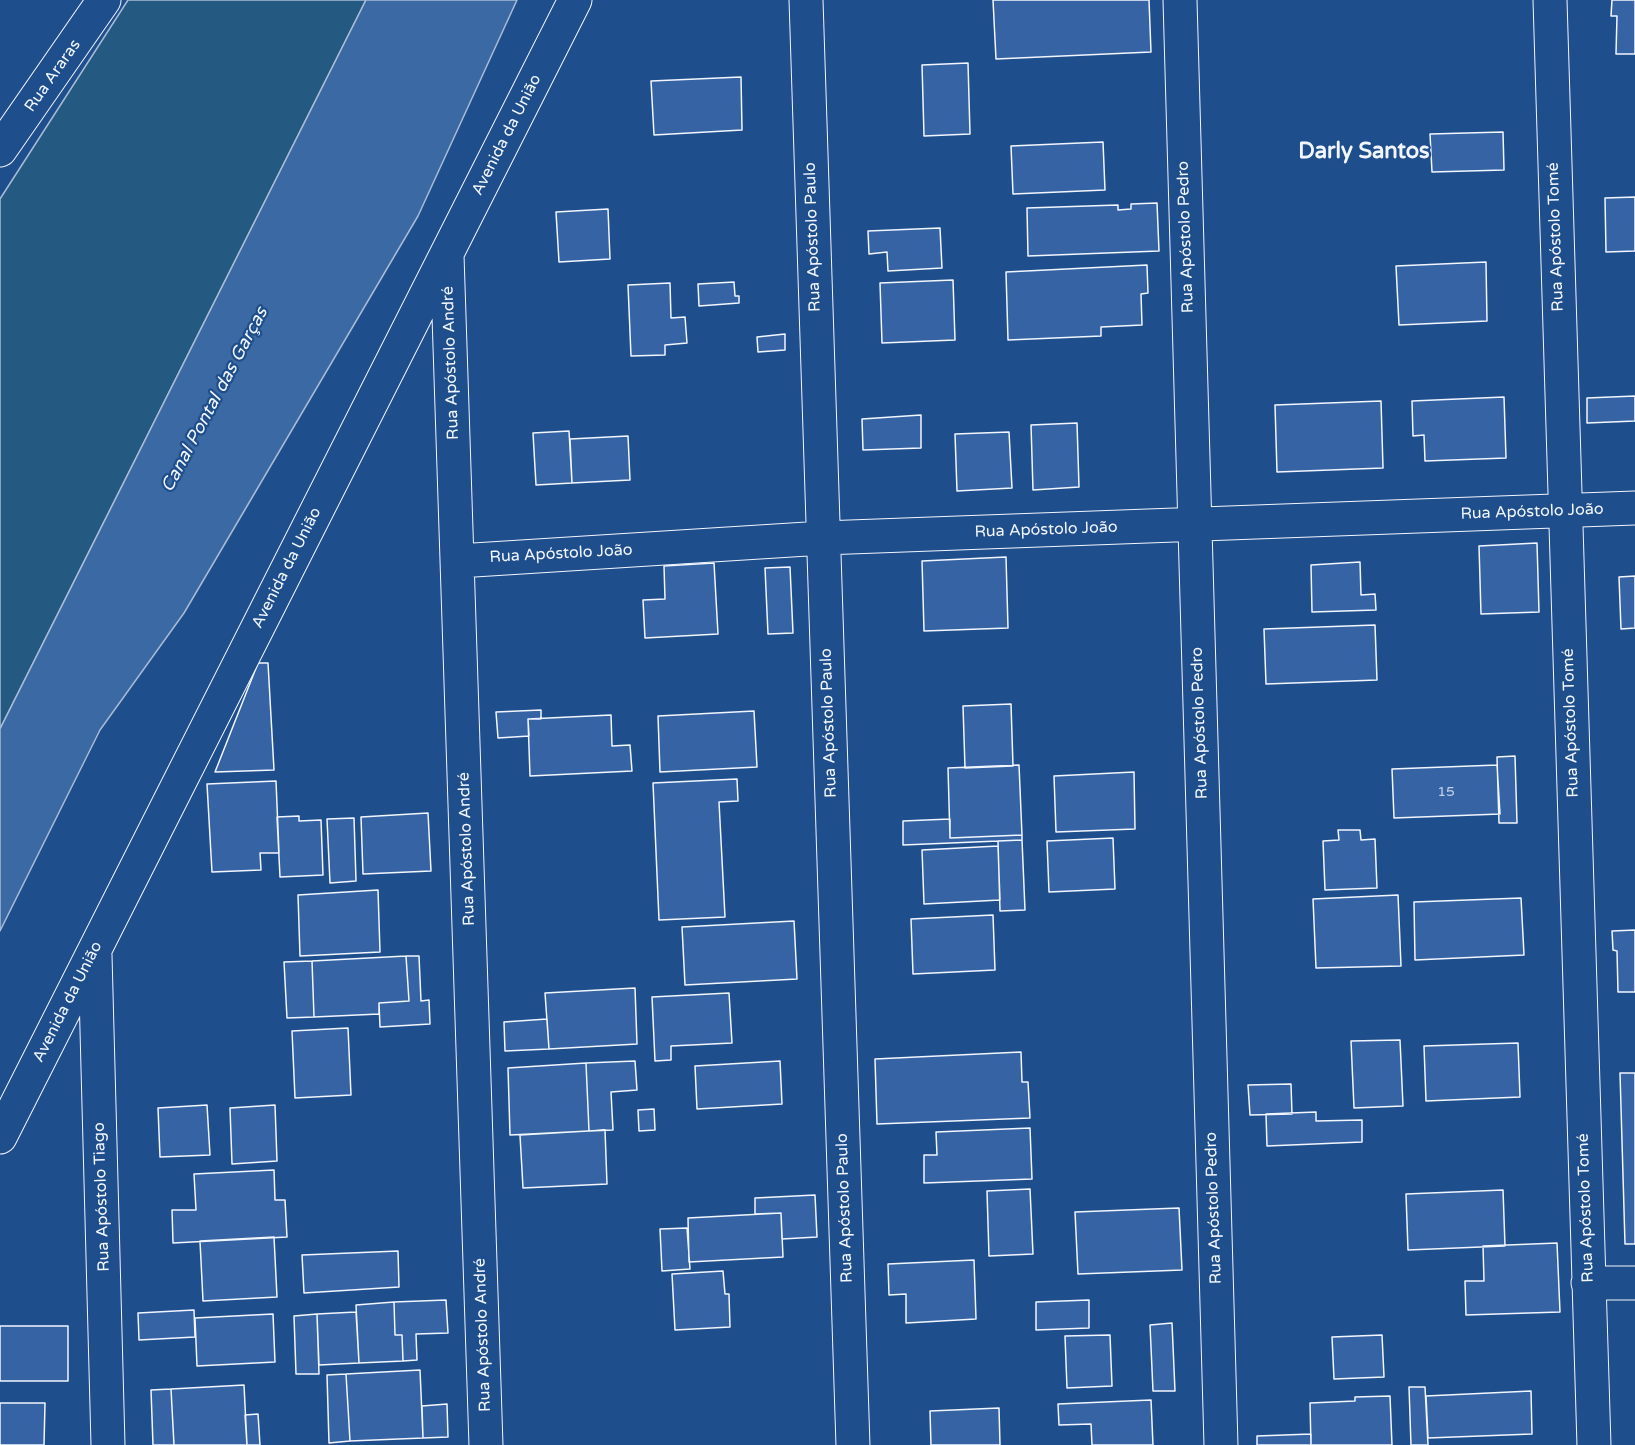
<!DOCTYPE html>
<meta charset="utf-8">
<style>
body{margin:0}
canvas{display:block;background:#1f4e8c}
</style>
<canvas width="1635" height="1445"></canvas>
<script>
const ctx = document.querySelector('canvas').getContext('2d');
ctx.lineJoin = 'round';
function fillPath(path, color) { ctx.fillStyle = color; ctx.fill(path, 'evenodd'); }
function strokePath(path, color, width, dash) { ctx.strokeStyle = color; ctx.lineWidth = width; ctx.lineCap = dash ? 'butt' : 'round'; ctx.setLineDash(dash || []); ctx.stroke(path); }
function write(font, color, halo, rows, align = 'center') {
  ctx.font = font + ' "Varela Round",sans-serif'; ctx.lineWidth = 4.5; ctx.setLineDash([]); ctx.textBaseline = 'middle'; ctx.strokeStyle = halo; ctx.fillStyle = color; for (const [text, x, y, turn = 0] of rows) {
    ctx.save(); ctx.translate(x, y); ctx.rotate((+turn || 0) * Math.PI / 180); ctx.textAlign = isNaN(turn) ? turn : align; if (halo) ctx.strokeText(text, 0, 0); ctx.fillText(text, 0, 0); ctx.restore();
  }
}
const green = new Path2D(`
 M 128,0 L 366,0 L 0,729 L 0,199 Z`);
const water = new Path2D(`
 M 366,0 L 517,0 L 418,216 L 184,613 L 100,730 L 0,931 L 0,729 Z`);
const building = new Path2D(`
 M 993,0 L 1149,0 L 1151,52 L 996,59 Z
 M 1612,0 L 1635,0 L 1635,54 L 1616,54 L 1617,16 L 1611,16 Z
 M 968,63 L 970,134 L 924,136 L 922,65 Z
 M 741,77 L 742,130 L 654,135 L 651,81 Z
 M 1503,132 L 1504,170 L 1432,172 L 1430,134 Z
 M 1103,142 L 1105,190 L 1013,194 L 1011,146 Z
 M 1635,197 L 1635,251 L 1606,252 L 1605,198 Z
 M 1157,203 L 1159,251 L 1028,256 L 1027,208 L 1118,205 L 1118,210 L 1131,209 L 1131,204 Z
 M 608,209 L 610,259 L 559,262 L 556,212 Z
 M 940,228 L 942,268 L 888,271 L 887,252 L 869,254 L 868,231 Z
 M 1486,262 L 1487,321 L 1399,325 L 1396,266 Z
 M 1147,265 L 1148,293 L 1141,294 L 1142,325 L 1101,327 L 1101,336 L 1008,340 L 1006,272 Z
 M 953,280 L 955,340 L 882,343 L 880,283 Z
 M 734,282 L 735,296 L 739,296 L 739,303 L 699,306 L 698,284 Z
 M 670,283 L 671,318 L 685,317 L 687,343 L 665,345 L 665,355 L 631,356 L 628,285 Z
 M 785,334 L 785,350 L 758,352 L 757,337 Z
 M 1635,396 L 1635,421 L 1587,423 L 1587,398 Z
 M 1504,397 L 1506,458 L 1425,461 L 1424,435 L 1413,436 L 1412,401 Z
 M 1381,401 L 1383,468 L 1277,472 L 1275,405 Z
 M 921,415 L 921,448 L 863,450 L 862,419 Z
 M 1077,423 L 1079,487 L 1033,490 L 1031,425 Z
 M 569,431 L 572,483 L 536,485 L 533,433 Z
 M 1009,432 L 1012,488 L 957,491 L 955,434 Z
 M 628,436 L 630,480 L 572,483 L 570,439 Z
 M 1537,543 L 1539,612 L 1481,614 L 1479,546 Z
 M 1006,557 L 1008,628 L 924,631 L 922,561 Z
 M 1360,562 L 1361,595 L 1375,594 L 1376,610 L 1312,612 L 1311,565 Z
 M 714,563 L 718,634 L 645,638 L 643,600 L 665,599 L 664,566 Z
 M 790,567 L 793,633 L 768,634 L 765,568 Z
 M 1635,576 L 1635,628 L 1621,629 L 1619,577 Z
 M 1375,625 L 1377,680 L 1266,684 L 1264,629 Z
 M 258,663 L 268,663 L 274,770 L 215,772 Z
 M 1011,704 L 1013,766 L 965,768 L 963,706 Z
 M 541,710 L 541,719 L 528,719 L 529,736 L 498,738 L 496,712 Z
 M 754,711 L 757,767 L 660,772 L 658,716 Z
 M 611,715 L 612,746 L 630,745 L 632,771 L 530,776 L 528,719 Z
 M 1515,756 L 1517,823 L 1499,823 L 1497,757 Z
 M 1019,765 L 1022,835 L 950,838 L 948,768 Z
 M 1497,765 L 1500,814 L 1394,818 L 1392,769 Z
 M 1134,772 L 1135,829 L 1056,832 L 1054,776 Z
 M 737,779 L 738,801 L 719,802 L 725,917 L 659,920 L 653,783 Z
 M 276,781 L 279,853 L 260,853 L 261,870 L 212,872 L 207,784 Z
 M 428,813 L 431,871 L 363,874 L 361,817 Z
 M 299,816 L 299,821 L 321,820 L 323,875 L 280,877 L 277,817 Z
 M 354,818 L 356,881 L 330,883 L 327,819 Z
 M 950,819 L 950,838 L 1022,835 L 1022,840 L 903,845 L 903,821 Z
 M 1338,830 L 1360,830 L 1361,840 L 1375,839 L 1377,888 L 1325,890 L 1323,841 L 1339,840 Z
 M 1113,838 L 1115,889 L 1049,892 L 1047,841 Z
 M 1022,840 L 1025,910 L 1000,911 L 998,841 Z
 M 998,846 L 1000,900 L 924,904 L 922,850 Z
 M 378,890 L 380,952 L 300,956 L 298,895 Z
 M 1398,895 L 1401,966 L 1316,968 L 1313,899 Z
 M 1521,898 L 1524,955 L 1415,960 L 1414,902 Z
 M 993,915 L 995,970 L 913,974 L 911,919 Z
 M 794,921 L 797,979 L 685,985 L 682,927 Z
 M 1635,930 L 1635,992 L 1618,992 L 1617,951 L 1613,950 L 1612,931 Z
 M 406,956 L 419,956 L 421,1001 L 429,1000 L 430,1024 L 380,1027 L 379,1003 L 409,1001 Z
 M 406,956 L 409,1001 L 379,1003 L 379,1014 L 314,1017 L 312,961 Z
 M 312,961 L 314,1017 L 287,1018 L 284,962 Z
 M 635,988 L 637,1044 L 549,1049 L 545,993 Z
 M 729,993 L 732,1043 L 671,1046 L 671,1060 L 655,1061 L 652,997 Z
 M 547,1019 L 549,1049 L 505,1051 L 504,1022 Z
 M 348,1028 L 351,1095 L 295,1098 L 292,1031 Z
 M 1400,1040 L 1403,1106 L 1354,1108 L 1351,1041 Z
 M 1518,1043 L 1520,1097 L 1426,1101 L 1424,1046 Z
 M 1021,1052 L 1022,1082 L 1028,1082 L 1030,1118 L 877,1124 L 875,1059 Z
 M 635,1061 L 637,1090 L 611,1092 L 613,1130 L 589,1131 L 586,1063 Z
 M 780,1061 L 782,1104 L 697,1109 L 695,1066 Z
 M 586,1063 L 589,1131 L 510,1135 L 508,1068 Z
 M 1620,1073 L 1635,1073 L 1635,1244 L 1625,1244 Z
 M 1291,1084 L 1292,1114 L 1250,1115 L 1248,1085 Z
 M 207,1105 L 210,1155 L 160,1157 L 158,1108 Z
 M 275,1105 L 277,1161 L 232,1164 L 230,1108 Z
 M 654,1109 L 655,1130 L 639,1131 L 638,1110 Z
 M 1316,1112 L 1316,1121 L 1362,1120 L 1362,1142 L 1267,1146 L 1266,1114 Z
 M 1030,1128 L 1032,1179 L 924,1183 L 924,1155 L 937,1155 L 936,1132 Z
 M 605,1130 L 607,1184 L 523,1188 L 520,1135 Z
 M 274,1170 L 275,1200 L 285,1200 L 287,1237 L 173,1243 L 172,1210 L 196,1210 L 194,1174 Z
 M 1030,1189 L 1033,1254 L 989,1256 L 987,1191 Z
 M 1503,1190 L 1505,1246 L 1408,1250 L 1406,1194 Z
 M 815,1195 L 817,1237 L 782,1239 L 781,1213 L 755,1214 L 755,1198 Z
 M 1179,1208 L 1182,1270 L 1078,1274 L 1075,1212 Z
 M 781,1213 L 783,1257 L 689,1262 L 688,1218 Z
 M 687,1228 L 690,1269 L 662,1271 L 660,1229 Z
 M 274,1237 L 277,1297 L 203,1301 L 200,1241 Z
 M 1557,1243 L 1560,1312 L 1466,1315 L 1465,1281 L 1484,1281 L 1483,1246 Z
 M 398,1251 L 399,1287 L 304,1293 L 302,1255 Z
 M 974,1260 L 976,1319 L 906,1323 L 906,1294 L 889,1295 L 888,1264 Z
 M 723,1271 L 725,1294 L 729,1294 L 730,1327 L 675,1330 L 672,1274 Z
 M 446,1300 L 448,1333 L 416,1334 L 417,1360 L 403,1361 L 402,1335 L 395,1335 L 394,1302 Z
 M 1089,1300 L 1089,1328 L 1036,1330 L 1036,1302 Z
 M 394,1302 L 395,1335 L 402,1335 L 403,1361 L 359,1363 L 356,1305 Z
 M 194,1310 L 195,1337 L 139,1340 L 138,1313 Z
 M 356,1312 L 359,1363 L 319,1365 L 317,1314 Z
 M 273,1314 L 275,1362 L 197,1366 L 195,1318 Z
 M 317,1314 L 319,1374 L 296,1374 L 294,1316 Z
 M 1172,1323 L 1175,1391 L 1153,1391 L 1150,1325 Z
 M 0,1326 L 68,1326 L 68,1381 L 0,1381 Z
 M 1110,1335 L 1112,1386 L 1067,1388 L 1065,1336 Z
 M 1382,1335 L 1384,1377 L 1334,1379 L 1332,1337 Z
 M 420,1370 L 423,1438 L 350,1441 L 346,1374 Z
 M 346,1374 L 350,1441 L 329,1443 L 327,1375 Z
 M 244,1385 L 247,1445 L 174,1445 L 171,1389 Z
 M 1409,1387 L 1425,1387 L 1428,1445 L 1411,1445 Z
 M 171,1389 L 174,1445 L 153,1445 L 151,1390 Z
 M 1531,1391 L 1532,1434 L 1428,1438 L 1426,1396 Z
 M 1390,1396 L 1392,1445 L 1311,1445 L 1310,1403 L 1355,1401 L 1355,1397 Z
 M 1151,1400 L 1153,1445 L 1092,1445 L 1091,1424 L 1059,1425 L 1058,1404 Z
 M 0,1403 L 45,1403 L 44,1445 L 0,1445 Z
 M 447,1404 L 448,1437 L 423,1438 L 422,1406 Z
 M 999,1408 L 1000,1445 L 931,1445 L 930,1411 Z
 M 258,1414 L 260,1445 L 247,1445 L 245,1415 Z
 M 1311,1434 L 1311,1445 L 1257,1445 L 1257,1436 Z`);
const minor = new Path2D(`
 M 806,0 L 853,1445
 M 1180,0 L 1221,1445
 M 1550,0 L 1594,1445
 M 0,150 L 104,0
 M 447,255 L 486,1445
 M 458,561 L 823,538 L 1635,508
 M 95,955 L 108,1445
 M 0,1137 L 575,0
 M 1588,1283 L 1635,1283`);
const numberNames = [
 ["15",1446,792]
];
const streetNames = [
 ["Rua Araras",53,76,-55],
 ["Avenida da União",507,135,-63],
 ["Rua Apóstolo Paulo",813,237,-92],
 ["Rua Apóstolo Pedro",1186,237,-92],
 ["Rua Apóstolo Tomé",1556,237,-92],
 ["Rua Apóstolo André",451,363,-92],
 ["Rua Apóstolo João",1532,512,-2],
 ["Rua Apóstolo João",1046,530,-2],
 ["Rua Apóstolo João",561,554,-3],
 ["Avenida da União",287,568,-63],
 ["Rua Apóstolo Paulo",829,723,-92],
 ["Rua Apóstolo Pedro",1200,723,-92],
 ["Rua Apóstolo Tomé",1571,723,-92],
 ["Rua Apóstolo André",467,849,-92],
 ["Avenida da União",68,1002,-63],
 ["Rua Apóstolo Tiago",102,1197,-92],
 ["Rua Apóstolo Paulo",845,1208,-92],
 ["Rua Apóstolo Pedro",1214,1208,-92],
 ["Rua Apóstolo Tomé",1586,1208,-92],
 ["Rua Apóstolo André",483,1335,-92]
];
const waterNames = [
 ["Canal Pontal das Garças",215,400,-62]
];
const districtNames = [
 ["Darly Santos",1364,152]
];
fillPath(green, '#245a82');
strokePath(green, '#a8bbd7', 1.5);
fillPath(water, '#3b69a3');
strokePath(water, '#a8bbd7', 1.5);
fillPath(building, '#3563a3');
strokePath(building, '#f2f6ff', 1.5);
strokePath(minor, '#f2f6ff', 35);
strokePath(minor, '#1f4e8c', 33);
write('14px', '#c3d1e8', null, numberNames);
write('16px', '#f2f6ff', '#1f4e8c', streetNames);
write('italic 18px', '#f2f6ff', '#1f4e8c', waterNames);
write('bold 22px', '#f2f6ff', '#1f4e8c', districtNames);
</script>
